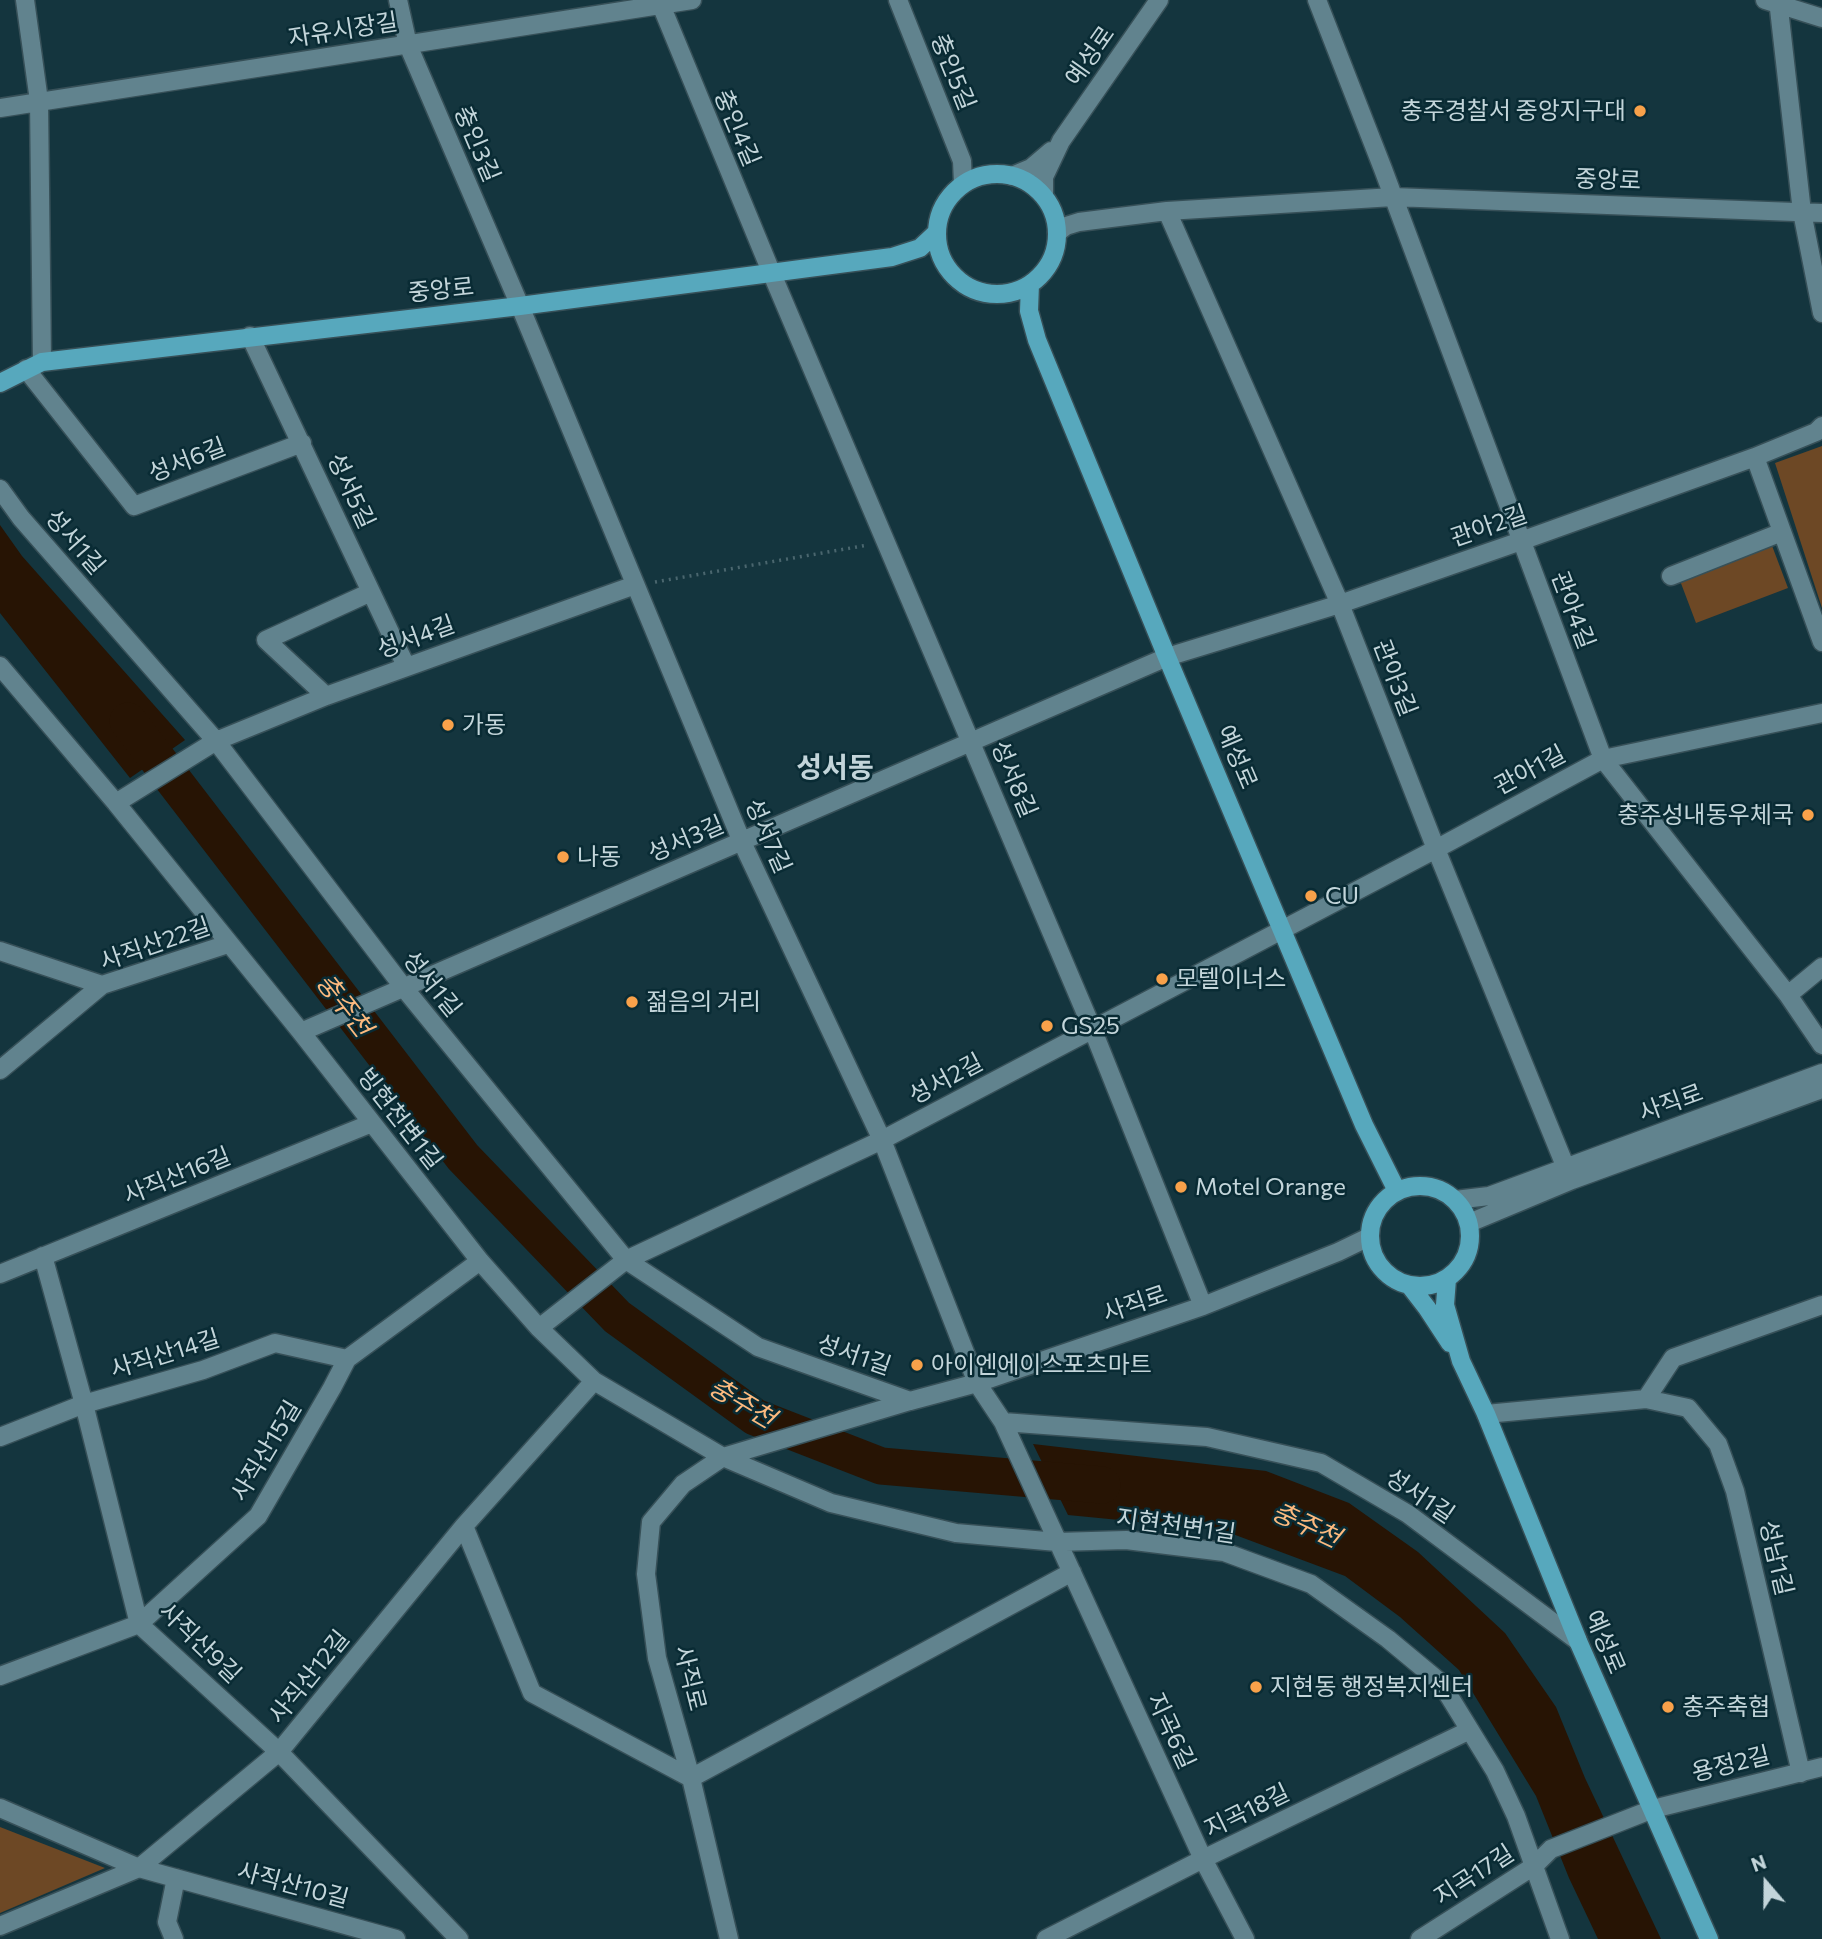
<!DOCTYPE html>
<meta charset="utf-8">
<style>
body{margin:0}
#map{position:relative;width:1822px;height:1939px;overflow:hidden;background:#14353e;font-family:Commissioner,sans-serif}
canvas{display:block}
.north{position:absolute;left:1731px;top:1848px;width:70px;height:70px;-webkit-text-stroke:5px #092b34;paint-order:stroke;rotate:340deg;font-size:19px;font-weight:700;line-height:28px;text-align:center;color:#c3d5da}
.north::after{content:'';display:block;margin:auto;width:24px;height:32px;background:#c3d5da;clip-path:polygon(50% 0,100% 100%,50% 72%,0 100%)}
</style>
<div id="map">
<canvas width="1822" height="1939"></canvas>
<div class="north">N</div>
</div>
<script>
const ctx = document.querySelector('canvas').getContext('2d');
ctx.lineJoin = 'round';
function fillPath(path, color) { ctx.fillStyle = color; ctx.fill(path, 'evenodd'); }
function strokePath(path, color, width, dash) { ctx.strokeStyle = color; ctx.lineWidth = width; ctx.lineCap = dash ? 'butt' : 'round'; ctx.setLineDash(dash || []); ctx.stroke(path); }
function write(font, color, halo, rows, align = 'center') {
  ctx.font = font + ' Commissioner,"Noto Sans KR",sans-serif'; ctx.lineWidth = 5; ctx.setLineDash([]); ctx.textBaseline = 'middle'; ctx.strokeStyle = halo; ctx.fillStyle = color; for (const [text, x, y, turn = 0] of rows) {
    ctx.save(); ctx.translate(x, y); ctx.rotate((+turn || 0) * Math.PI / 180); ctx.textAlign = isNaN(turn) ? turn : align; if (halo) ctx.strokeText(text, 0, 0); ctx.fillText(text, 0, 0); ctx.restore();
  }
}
const green = new Path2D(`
 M 1822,446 L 1822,608 L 1775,463 Z
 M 1771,543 L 1788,588 L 1696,623 L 1679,578 Z
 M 0,1827 L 105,1868 L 0,1913 Z`);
const water = new Path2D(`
 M 0,525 L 22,556 L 185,740 L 130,778 L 0,613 Z
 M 1033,1444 L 1266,1471 L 1349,1503 L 1418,1552 L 1505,1633 L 1556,1707 L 1585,1778 L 1661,1939 L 1598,1939 L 1569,1878 L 1536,1796 L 1459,1670 L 1400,1617 L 1345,1576 L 1222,1530 L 1068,1515 Z`);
const river = new Path2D(`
 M 128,721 L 463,1157 L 617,1317 L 755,1417 L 881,1466 L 1102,1485`);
const path = new Path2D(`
 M 655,582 L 868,545`);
const minor = new Path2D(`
 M 25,0 L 39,101 L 42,362
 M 398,0 L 408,45 L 520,306 L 742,842 L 882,1140 L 977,1383 L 1003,1422 L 1203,1859 L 1245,1939
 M 659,0 L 772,274 L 1092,1028 L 1203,1306
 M 898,0 L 962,161 L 963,183
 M 1317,0 L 1383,169 L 1603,759 L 1788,995 L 1822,1045
 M 1765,0 L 1822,18
 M 1778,0 L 1802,212 L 1822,313
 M 0,108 L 692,0
 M 1012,176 L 1031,168 L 1051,151
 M 1044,196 L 1044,177 L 1061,141 L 1159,0
 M 1167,211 L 1340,604 L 1436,849 L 1566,1168
 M 1057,233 L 1066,226 L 1079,222 L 1167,211 L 1393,197 L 1822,213
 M 250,336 L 406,666
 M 26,369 L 134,506 L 302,443
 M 1755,457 L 1822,642
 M 0,489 L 21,518 L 216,741 L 404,988 L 626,1260 L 758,1347 L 910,1401
 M 1671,576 L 1782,532
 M 0,666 L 116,803 L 301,1032 L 480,1261 L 539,1328 L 594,1381 L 723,1457 L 831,1503 L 956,1533 L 1057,1542 L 1126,1540 L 1224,1552 L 1311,1584 L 1388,1639 L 1441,1683 L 1495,1771 L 1516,1816 L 1560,1939
 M 326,696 L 266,640 L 371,592
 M 116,803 L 216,741 L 326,696 L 635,585
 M 0,951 L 102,985
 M 1788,995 L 1822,967
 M 301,1032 L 1167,657 L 1340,604 L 1521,541 L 1755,457 L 1816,432 L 1822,426
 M 0,1070 L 102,985 L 228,944
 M 1455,1200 L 1489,1196 L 1822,1073
 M 1469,1223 L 1572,1180 L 1822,1089
 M 43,1256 L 84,1404 L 139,1624 L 279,1752 L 459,1939
 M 0,1274 L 372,1123
 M 539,1328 L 626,1260 L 882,1140 L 1436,849 L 1603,759 L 1822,713
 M 1646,1399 L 1673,1358 L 1822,1305
 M 1486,1414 L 1646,1399 L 1688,1408 L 1718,1444 L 1735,1491 L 1801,1773
 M 1003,1422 L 1207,1437 L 1321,1463 L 1408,1514 L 1578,1641
 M 0,1437 L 84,1404 L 203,1370 L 275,1343 L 347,1359
 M 464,1526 L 532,1693 L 691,1778 L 1072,1572
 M 0,1676 L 139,1624 L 258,1516 L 332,1388 L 347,1359 L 480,1261
 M 0,1808 L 139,1868 L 396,1939
 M 0,1926 L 139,1868 L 279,1752 L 464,1526 L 594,1381
 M 174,1939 L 167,1922 L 176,1878
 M 729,1939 L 691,1778 L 657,1658 L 646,1574 L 651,1522 L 683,1484 L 723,1457 L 910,1401 L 977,1383 L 1203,1306 L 1338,1252 L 1369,1237
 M 1046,1939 L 1203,1859 L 1470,1730
 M 1420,1939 L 1534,1866 L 1551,1849 L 1653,1809 L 1822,1767`);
const major = new Path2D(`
 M937 234a60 60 0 1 1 120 0a60 60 0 1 1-120 0Z
 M 1030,284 L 1029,311 L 1037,340 L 1167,657 L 1364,1125 L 1397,1191
 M 0,383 L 42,362 L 520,306 L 892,257 L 920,248 L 936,233
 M1370 1236a50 50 0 1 1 100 0a50 50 0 1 1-100 0Z
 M 1447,1279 L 1445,1305 L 1461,1361 L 1486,1414 L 1578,1641 L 1709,1939
 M 1410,1286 L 1427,1308 L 1450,1343`);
const markers = [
 [1640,111,7,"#f8a14a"],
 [448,725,7,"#f8a14a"],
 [1808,815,7,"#f8a14a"],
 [563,857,7,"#f8a14a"],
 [1311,896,7,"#f8a14a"],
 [1162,979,7,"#f8a14a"],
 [632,1002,7,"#f8a14a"],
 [1047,1026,7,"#f8a14a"],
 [1181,1187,7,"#f8a14a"],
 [917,1365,7,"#f8a14a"],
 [1256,1687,7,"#f8a14a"],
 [1668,1707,7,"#f8a14a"]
];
const streetNames = [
 ["자유시장길",343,30,-9],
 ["예성로",1090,56,-55],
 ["충인5길",953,72,68],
 ["충인4길",737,128,67],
 ["충인3길",477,144,67],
 ["중앙로",1608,180,2],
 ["중앙로",441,290,-6],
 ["성서6길",187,460,-21],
 ["성서5길",351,491,65],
 ["관아2길",1489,526,-19],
 ["성서1길",75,542,49],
 ["관아4길",1573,610,69],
 ["성서4길",416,637,-20],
 ["관아3길",1395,678,69],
 ["예성로",1237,757,67],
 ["관아1길",1530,770,-28],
 ["성서8길",1014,779,67],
 ["성서7길",768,836,66],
 ["성서3길",686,839,-23],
 ["사직산22길",155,944,-19],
 ["성서1길",432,984,51],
 ["성서2길",946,1079,-28],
 ["사직로",1671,1103,-20],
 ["빙현천변1길",400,1119,52],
 ["사직산16길",177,1176,-22],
 ["사직로",1135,1304,-19],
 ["사직산14길",165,1354,-17],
 ["성서1길",854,1355,19],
 ["사직산15길",266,1451,-59],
 ["성서1길",1420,1496,34],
 ["지현천변1길",1176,1526,8],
 ["성남1길",1776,1558,77],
 ["예성로",1605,1642,67],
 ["사직산9길",200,1643,44],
 ["사직산12길",309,1677,-51],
 ["사직로",690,1678,76],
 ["지곡6길",1171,1731,65],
 ["용정2길",1731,1764,-14],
 ["지곡18길",1247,1811,-26],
 ["지곡17길",1474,1875,-33],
 ["사직산10길",293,1885,15]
];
const poiNames = [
 ["충주경찰서 중앙지구대",1626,111,"right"],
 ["가동",462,725],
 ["충주성내동우체국",1794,815,"right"],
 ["나동",577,857],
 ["CU",1325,896],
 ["모텔이너스",1176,979],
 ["젊음의 거리",646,1002],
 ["GS25",1061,1026],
 ["Motel Orange",1195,1187],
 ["아이엔에이스포츠마트",931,1365],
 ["지현동 행정복지센터",1270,1687],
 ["충주축협",1682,1707]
];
const waterNames = [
 ["충주천",344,1005,52],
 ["충주천",742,1403,31],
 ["충주천",1306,1525,25]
];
const quarterNames = [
 ["성서동",835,768]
];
fillPath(green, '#6d4825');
fillPath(water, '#271404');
strokePath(river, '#271404', 37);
strokePath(minor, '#375058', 21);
strokePath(major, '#375058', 21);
strokePath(path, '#4a666e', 3.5, [2, 5]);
strokePath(minor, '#61838e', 18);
strokePath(major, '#57a8bd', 18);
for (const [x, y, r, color] of markers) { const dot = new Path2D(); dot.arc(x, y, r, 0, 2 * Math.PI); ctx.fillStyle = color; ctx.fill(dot); strokePath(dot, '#092b34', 2.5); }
write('24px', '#c3d5da', '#092b34', streetNames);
write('24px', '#c3d5da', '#092b34', poiNames, 'left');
write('italic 26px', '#fcba7f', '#092b34', waterNames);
write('bold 28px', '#c3d5da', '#092b34', quarterNames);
</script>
